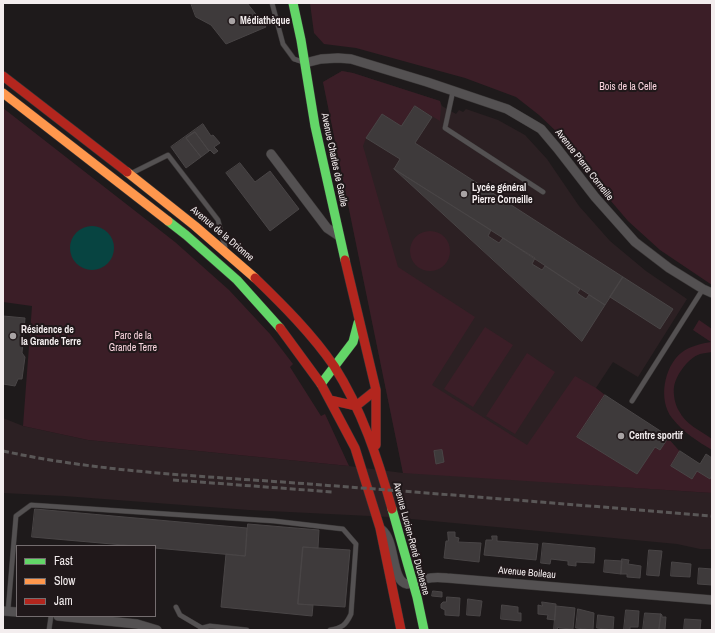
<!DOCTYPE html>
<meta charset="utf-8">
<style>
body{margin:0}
#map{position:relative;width:715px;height:633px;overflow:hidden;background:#1e1a1b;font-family:"Archivo Narrow",sans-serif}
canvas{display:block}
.frame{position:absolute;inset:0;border:4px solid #f3edee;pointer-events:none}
.legend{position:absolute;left:16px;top:545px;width:140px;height:72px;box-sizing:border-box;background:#20181a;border:1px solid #746d6f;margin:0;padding:5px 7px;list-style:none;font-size:12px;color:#f3edee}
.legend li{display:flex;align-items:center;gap:8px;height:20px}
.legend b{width:20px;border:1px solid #746d6f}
</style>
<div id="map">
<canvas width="715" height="633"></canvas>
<div class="frame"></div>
<ul class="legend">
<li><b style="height:5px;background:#63d668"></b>Fast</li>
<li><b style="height:5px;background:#ff974d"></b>Slow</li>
<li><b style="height:5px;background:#b3261e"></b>Jam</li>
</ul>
</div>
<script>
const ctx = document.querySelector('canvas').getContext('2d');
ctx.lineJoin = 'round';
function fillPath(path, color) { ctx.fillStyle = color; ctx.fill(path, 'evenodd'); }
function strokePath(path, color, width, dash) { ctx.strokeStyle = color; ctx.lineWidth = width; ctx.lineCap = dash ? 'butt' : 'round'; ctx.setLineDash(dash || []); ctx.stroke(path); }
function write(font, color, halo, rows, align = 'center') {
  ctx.font = font + ' "Archivo Narrow",sans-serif'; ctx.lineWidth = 4; ctx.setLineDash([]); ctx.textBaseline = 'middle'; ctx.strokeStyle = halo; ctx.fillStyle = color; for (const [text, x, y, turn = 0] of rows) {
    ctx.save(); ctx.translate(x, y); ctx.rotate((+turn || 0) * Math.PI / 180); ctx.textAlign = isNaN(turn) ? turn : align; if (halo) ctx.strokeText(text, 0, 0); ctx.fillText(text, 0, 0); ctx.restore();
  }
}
const built = new Path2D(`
 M 342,71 L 353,73 L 440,101 L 442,106 L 456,114 L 459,110 L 463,112 L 466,109 L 498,120 L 525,135 L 547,159 L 579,206 L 610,241 L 646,271 L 687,299 L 638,377 L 613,362 L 561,441 L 564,483 L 712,493 L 712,549 L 700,549 L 677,544 L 390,517 L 249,510 L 64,496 L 3,493 L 3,418 L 23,426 L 88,440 L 349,466 L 403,473 L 323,82 Z`);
const green = new Path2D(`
 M 310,3 L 712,3 L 712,285 L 660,250 L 628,221 L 599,187 L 559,134 L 539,115 L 516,97 L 465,78 L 356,48 L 324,44 L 314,33 Z
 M 342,71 L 353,73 L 440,101 L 441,106 L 440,121 L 415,106 L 401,126 L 382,114 L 366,138 L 363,146 L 398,267 L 475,317 L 432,385 L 527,445 L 575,376 L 596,388 L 605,395 L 578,437 L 637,474 L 655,447 L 660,450 L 668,438 L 697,471 L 712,475 L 712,493 L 403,473 L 323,82 Z
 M 3,108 L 175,242 L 229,290 L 270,334 L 293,364 L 290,367 L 321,416 L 325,414 L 349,466 L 88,440 L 23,426 L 32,306 L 3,302 Z
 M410 251a20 20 0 1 1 40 0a20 20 0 1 1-40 0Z
 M 699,320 L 712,329 L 712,352 C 708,353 703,353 700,354 C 688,358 676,375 674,387 C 673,394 675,405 679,411 C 685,424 701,431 712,439 L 712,450 C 697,441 683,432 672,418 C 658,400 664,367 681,353 C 690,346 700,344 711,342 L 693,330 Z
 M 485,327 L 513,345 L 473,407 L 444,389 Z
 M 527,353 L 555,372 L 515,434 L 486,416 Z`);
const water = new Path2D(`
 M70 248a22 22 0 1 1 44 0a22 22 0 1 1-44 0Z`);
const building = new Path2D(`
 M 191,3 L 247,3 L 266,27 L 226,44 L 211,25 L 196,17 Z
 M 415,106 L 432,117 L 415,143 L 623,277 L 605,305 L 503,238 L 394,169 L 400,159 L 366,138 L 382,114 L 401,126 Z
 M 203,124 L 211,136 L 213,135 L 220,143 L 214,147 L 218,151 L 214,154 L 210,150 L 209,151 L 195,132 L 186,138 L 201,157 L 186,168 L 171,147 Z
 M 195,132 L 209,151 L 201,157 L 186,138 Z
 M 240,163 L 255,182 L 270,171 L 299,209 L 270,231 L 226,173 Z
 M 394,169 L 491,230 L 488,236 L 499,243 L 503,238 L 535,258 L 532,264 L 542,270 L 545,266 L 580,289 L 577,293 L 586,299 L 589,295 L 605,305 L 582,341 Z
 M 623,277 L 673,309 L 660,329 L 610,297 Z
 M 3,316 L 25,318 L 22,353 L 25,357 L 22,379 L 18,379 L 15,386 L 3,384 Z
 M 605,395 L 662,432 L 661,434 L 668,438 L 660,450 L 655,447 L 637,474 L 577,437 Z
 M 442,450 L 444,462 L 436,464 L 434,451 Z
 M 680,451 L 700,464 L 706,454 L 712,458 L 712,475 L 710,479 L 697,471 L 692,479 L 671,466 Z
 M 35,509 L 247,528 L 245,556 L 155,548 L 155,546 L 135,546 L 32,537 Z
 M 248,524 L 319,530 L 318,548 L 303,547 L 298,604 L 313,605 L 312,616 L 221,607 L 226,554 L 245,556 Z
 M 448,532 L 455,532 L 455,537 L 459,538 L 458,542 L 481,543 L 479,562 L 444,558 L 446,541 L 448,541 Z
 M 492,536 L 497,536 L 497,541 L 538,544 L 536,560 L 484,555 L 486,540 L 492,540 Z
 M 543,543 L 595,548 L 594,563 L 576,562 L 576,566 L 568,565 L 568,561 L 551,559 L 550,564 L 541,563 Z
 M 303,547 L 350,550 L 345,607 L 298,604 Z
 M 649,550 L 662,551 L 659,576 L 647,575 Z
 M 622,559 L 629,560 L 628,564 L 641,566 L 640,578 L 627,577 L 627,574 L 621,574 Z
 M 605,560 L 622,561 L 621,574 L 604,572 Z
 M 672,562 L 691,564 L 690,577 L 671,576 Z
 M 699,568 L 712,569 L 712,585 L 698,584 Z
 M 433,591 L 442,592 L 442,597 L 432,596 Z
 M 447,597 L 460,598 L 459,616 L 445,615 L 445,610 L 441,608 L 441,604 L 443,602 L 446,602 Z
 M 468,599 L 482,601 L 480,616 L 467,615 Z
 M 542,602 L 556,604 L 555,620 L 547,619 L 548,615 L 538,614 L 538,605 L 542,606 Z
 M 502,605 L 518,607 L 518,613 L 521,613 L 521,621 L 501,619 Z
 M 556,606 L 575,608 L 573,629 L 559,628 L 558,627 L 557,630 L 554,630 Z
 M 578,609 L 594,613 L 593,630 L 576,628 Z
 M 626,610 L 639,611 L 638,627 L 630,627 L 630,630 L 624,630 Z
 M 645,613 L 661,614 L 659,630 L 643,630 Z
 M 661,614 L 662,615 L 662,617 L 666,617 L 665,630 L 659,630 Z
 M 598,615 L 614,617 L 613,630 L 597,628 Z
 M 685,619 L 701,620 L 700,630 L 684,630 Z`);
const lane = new Path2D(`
 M 272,3 L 283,44 L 294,59 L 303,62
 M 453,91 L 445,128 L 543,192
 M 130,174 L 168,155 L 218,220 L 225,247
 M 632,401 L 703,289
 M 176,607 L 180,615 L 202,628 L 200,630
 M 8,611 L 16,516 L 31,505 L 274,521 L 343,529 L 356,544 L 351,614 C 346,625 342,628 330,630
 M 202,628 L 210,626 L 247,630
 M 49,630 L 51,616`);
const street = new Path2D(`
 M 305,63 L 321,59 L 338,58 L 351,59 L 427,82 L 507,109 L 541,129 L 557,148 L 595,197 L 635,242 L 669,268 L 703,289 L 712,293
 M 271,154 L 327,228 L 339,236
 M 382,530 C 396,541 391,582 407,584 C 413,584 419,581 425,579 C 432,577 439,577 447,578 L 712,600
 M 3,611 L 17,612
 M 58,616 L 137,624 L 157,630`);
const fast = new Path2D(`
 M 293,3 L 301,40 L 315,126 L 345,260
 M 168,221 L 186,235 L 237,280 L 280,328
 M 321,384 L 353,342 L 358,323
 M 392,509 L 417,597 L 424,630`);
const slow = new Path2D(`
 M 3,93 L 168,221
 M 127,172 L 195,226 L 255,278`);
const jam = new Path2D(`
 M 3,76 L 127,172
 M 345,260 L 376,390 L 376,445
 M 255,278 C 283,305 312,334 334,366 C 362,410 378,459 392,509
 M 280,328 L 321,384 L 355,448 L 380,528 L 401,630
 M 330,400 L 356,406 L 376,390`);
const rail = new Path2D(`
 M 3,451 C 104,473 206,476 309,484 C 443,494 578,505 712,516
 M 173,480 L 333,492`);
const markers = [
 [232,21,4,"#a8a3a4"],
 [464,194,4,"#a8a3a4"],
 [13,336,4,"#a8a3a4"],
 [621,436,4,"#a8a3a4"]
];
const poiNames = [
 ["Médiathèque",240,21],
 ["Lycée général",472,188],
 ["Pierre Corneille",472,200],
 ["Résidence de",21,330],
 ["la Grande Terre",21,342],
 ["Centre sportif",629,436]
];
const parkNames = [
 ["Bois de la Celle",628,87],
 ["Parc de la",133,336],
 ["Grande Terre",133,348]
];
const streetNames = [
 ["Avenue Charles de Gaulle",334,160,78],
 ["Avenue Pierre Corneille",584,165,52],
 ["Avenue de la Drionne",222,234,40],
 ["Avenue Lucien-René Duchesne",411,539,75],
 ["Avenue Boileau",527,573,5]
];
fillPath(built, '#2c2023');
fillPath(green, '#3b1e27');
fillPath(water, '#074441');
fillPath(building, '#3e3a3b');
strokePath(building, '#494546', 1);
strokePath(lane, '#3a3737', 5.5);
strokePath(street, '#3a3737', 10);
strokePath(fast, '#3a3737', 10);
strokePath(slow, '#3a3737', 10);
strokePath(jam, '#3a3737', 10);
strokePath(lane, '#545152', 4.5);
strokePath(street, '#545152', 9);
strokePath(fast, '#63d668', 9);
strokePath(slow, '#ff974d', 9);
strokePath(jam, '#b3261e', 9);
strokePath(rail, '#5a5757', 3, [6, 3]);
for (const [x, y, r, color] of markers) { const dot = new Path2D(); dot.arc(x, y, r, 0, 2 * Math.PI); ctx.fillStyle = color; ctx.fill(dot); strokePath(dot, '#20181a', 1.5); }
write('bold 10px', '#f3edee', '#20181a', poiNames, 'left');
write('10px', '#f9d5de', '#20181a', parkNames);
write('10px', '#f3edee', '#20181a', streetNames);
</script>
